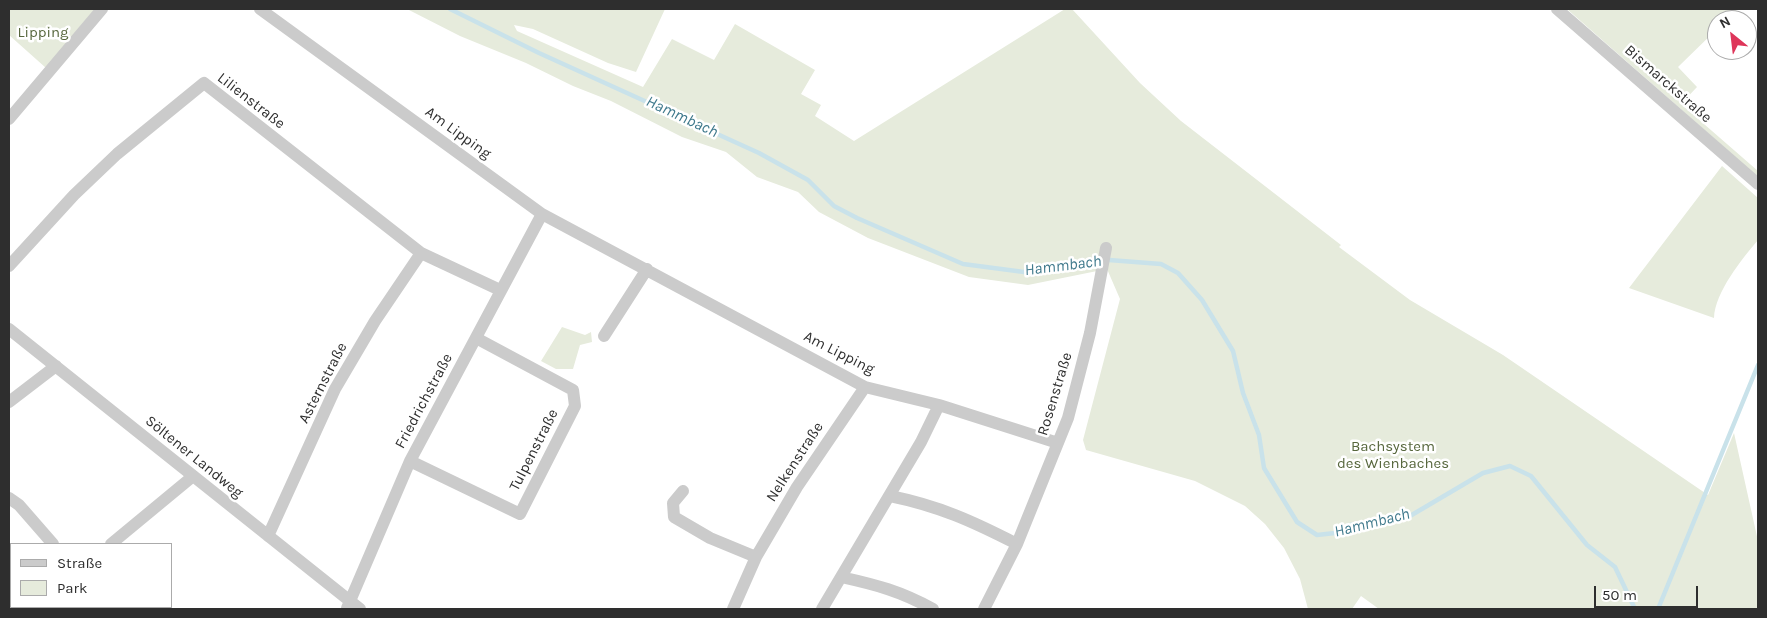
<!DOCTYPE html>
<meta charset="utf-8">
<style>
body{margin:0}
#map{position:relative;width:1767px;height:618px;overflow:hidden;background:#fff;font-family:Karla,sans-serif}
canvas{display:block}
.frame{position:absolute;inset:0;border:10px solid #2e2e2e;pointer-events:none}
.legend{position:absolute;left:10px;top:543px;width:162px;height:65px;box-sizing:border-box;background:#fff;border:1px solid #ababab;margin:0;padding:6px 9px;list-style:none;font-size:15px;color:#2e2e2e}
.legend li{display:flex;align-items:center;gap:10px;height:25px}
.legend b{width:25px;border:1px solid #ababab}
.north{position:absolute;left:1707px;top:10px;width:50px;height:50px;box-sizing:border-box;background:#fff;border:1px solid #ababab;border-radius:50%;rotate:331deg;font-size:14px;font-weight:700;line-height:20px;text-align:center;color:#2e2e2e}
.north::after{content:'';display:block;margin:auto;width:18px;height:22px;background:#de365a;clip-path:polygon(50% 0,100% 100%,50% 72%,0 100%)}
.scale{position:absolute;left:1594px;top:586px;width:104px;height:22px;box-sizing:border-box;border:2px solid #2e2e2e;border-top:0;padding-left:6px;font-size:15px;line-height:18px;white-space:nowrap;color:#2e2e2e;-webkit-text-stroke:4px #fff;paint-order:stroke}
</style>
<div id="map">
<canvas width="1767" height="618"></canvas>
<div class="frame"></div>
<ul class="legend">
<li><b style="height:6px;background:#cbcbcb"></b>Straße</li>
<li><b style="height:14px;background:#e6ebdc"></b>Park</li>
</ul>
<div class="north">N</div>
<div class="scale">50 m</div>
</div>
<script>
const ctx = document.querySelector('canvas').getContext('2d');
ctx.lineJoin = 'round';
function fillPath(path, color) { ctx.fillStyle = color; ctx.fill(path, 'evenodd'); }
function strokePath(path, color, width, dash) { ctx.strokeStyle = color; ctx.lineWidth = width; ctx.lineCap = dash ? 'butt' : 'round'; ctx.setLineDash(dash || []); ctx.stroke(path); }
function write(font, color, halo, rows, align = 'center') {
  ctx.font = font + ' Karla,sans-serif'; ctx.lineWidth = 5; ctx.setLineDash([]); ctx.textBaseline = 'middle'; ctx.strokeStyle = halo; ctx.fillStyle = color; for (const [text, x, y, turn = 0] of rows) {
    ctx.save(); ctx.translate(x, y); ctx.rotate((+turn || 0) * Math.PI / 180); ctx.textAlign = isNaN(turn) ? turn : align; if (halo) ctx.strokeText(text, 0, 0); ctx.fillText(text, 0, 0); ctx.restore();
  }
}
const green = new Path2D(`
 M 9,9 L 95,9 L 46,68 L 9,35 Z
 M 407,9 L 665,9 L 636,72 L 608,63 L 533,29 L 514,25 L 517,31 L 643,87 L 672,39 L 714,60 L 735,24 L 815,70 L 801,94 L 821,105 L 815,116 L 854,141 L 1065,9 L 1072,9 L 1140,83 L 1181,121 L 1341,245 L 1339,247 L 1347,253 L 1410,300 L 1503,355 L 1708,495 L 1734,433 L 1758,541 L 1758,609 L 1379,609 L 1361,596 L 1352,609 L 1308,609 L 1300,579 L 1284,548 L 1265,524 L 1245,506 L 1195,481 L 1086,450 L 1083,440 L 1120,299 L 1107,269 L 1028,285 L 969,277 L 868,238 L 819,212 L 798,192 L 757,177 L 726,152 L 682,137 L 611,101 L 573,86 L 526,63 L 460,36 Z
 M 1567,9 L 1738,9 L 1726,20 L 1717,20 L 1717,29 L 1678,67 L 1697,87 L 1681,104 L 1758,171 L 1758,177 Z
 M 1722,166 L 1758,198 L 1758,240 C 1742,259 1715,292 1714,318 L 1629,288 Z
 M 562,327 L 585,335 L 591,332 L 592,342 L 580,345 L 573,369 L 556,369 L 541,361 Z`);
const stream = new Path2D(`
 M 450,9 L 539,53 L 759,153 L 808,180 L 834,206 L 857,218 L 963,264 L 1024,272 L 1055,269 L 1096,259 L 1161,264 L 1178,273 L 1202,300 L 1233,351 L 1243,393 L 1259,435 L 1264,468 L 1297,522 L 1317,535 L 1335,533 L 1350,525 L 1410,516 L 1483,473 L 1510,466 L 1531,476 L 1587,545 L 1615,567 L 1635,609
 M 1658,609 L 1758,365`);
const street = new Path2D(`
 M 260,9 L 542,214 L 865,387 L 939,405 L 1058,443
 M 1557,9 L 1758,184
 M 9,119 L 102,9
 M 9,266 L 74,195 L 117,154 L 204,83 L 421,253 L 500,290
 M 9,329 L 360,609
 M 604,336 L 647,269
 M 9,402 L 56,366
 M 410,461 L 520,514 L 575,406 L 573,390 L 476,338
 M 683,491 L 673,503 L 674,517 L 710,538 L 756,557
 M 890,496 C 939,506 972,521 1017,544
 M 9,498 L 19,505 L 53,544
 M 268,536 L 335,389 L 375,321 L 421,253
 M 111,544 L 192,477
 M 841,577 C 877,585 900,591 933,609
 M 150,607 L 151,609
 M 347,608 L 410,461 L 542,214
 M 41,609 L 43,607
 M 733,609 L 756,557 L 797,487 L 865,387
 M 822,609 L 921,442 L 939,405
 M 984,609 L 1017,544 L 1068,418 L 1090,333 L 1106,248`);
const parkNames = [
 ["Lipping",43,33],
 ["Bachsystem",1393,447],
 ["des Wienbaches",1393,464]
];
const streetNames = [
 ["Bismarckstraße",1668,84,41],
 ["Lilienstraße",251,101,38],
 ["Am Lipping",458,133,36],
 ["Am Lipping",839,353,27],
 ["Asternstraße",323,383,-63],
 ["Rosenstraße",1055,394,-73],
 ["Friedrichstraße",424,401,-62],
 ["Tulpenstraße",534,450,-63],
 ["Söltener Landweg",194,457,39],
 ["Nelkenstraße",795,462,-57]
];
const waterNames = [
 ["Hammbach",682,117,25],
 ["Hammbach",1063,266,-7],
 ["Hammbach",1372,523,-14]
];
fillPath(green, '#e6ebdc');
strokePath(stream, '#c9e2ea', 4.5);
strokePath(street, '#cbcbcb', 12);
write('15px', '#57673d', '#fff', parkNames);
write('15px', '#2e2e2e', '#fff', streetNames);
write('italic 16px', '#3f798c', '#fff', waterNames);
</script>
